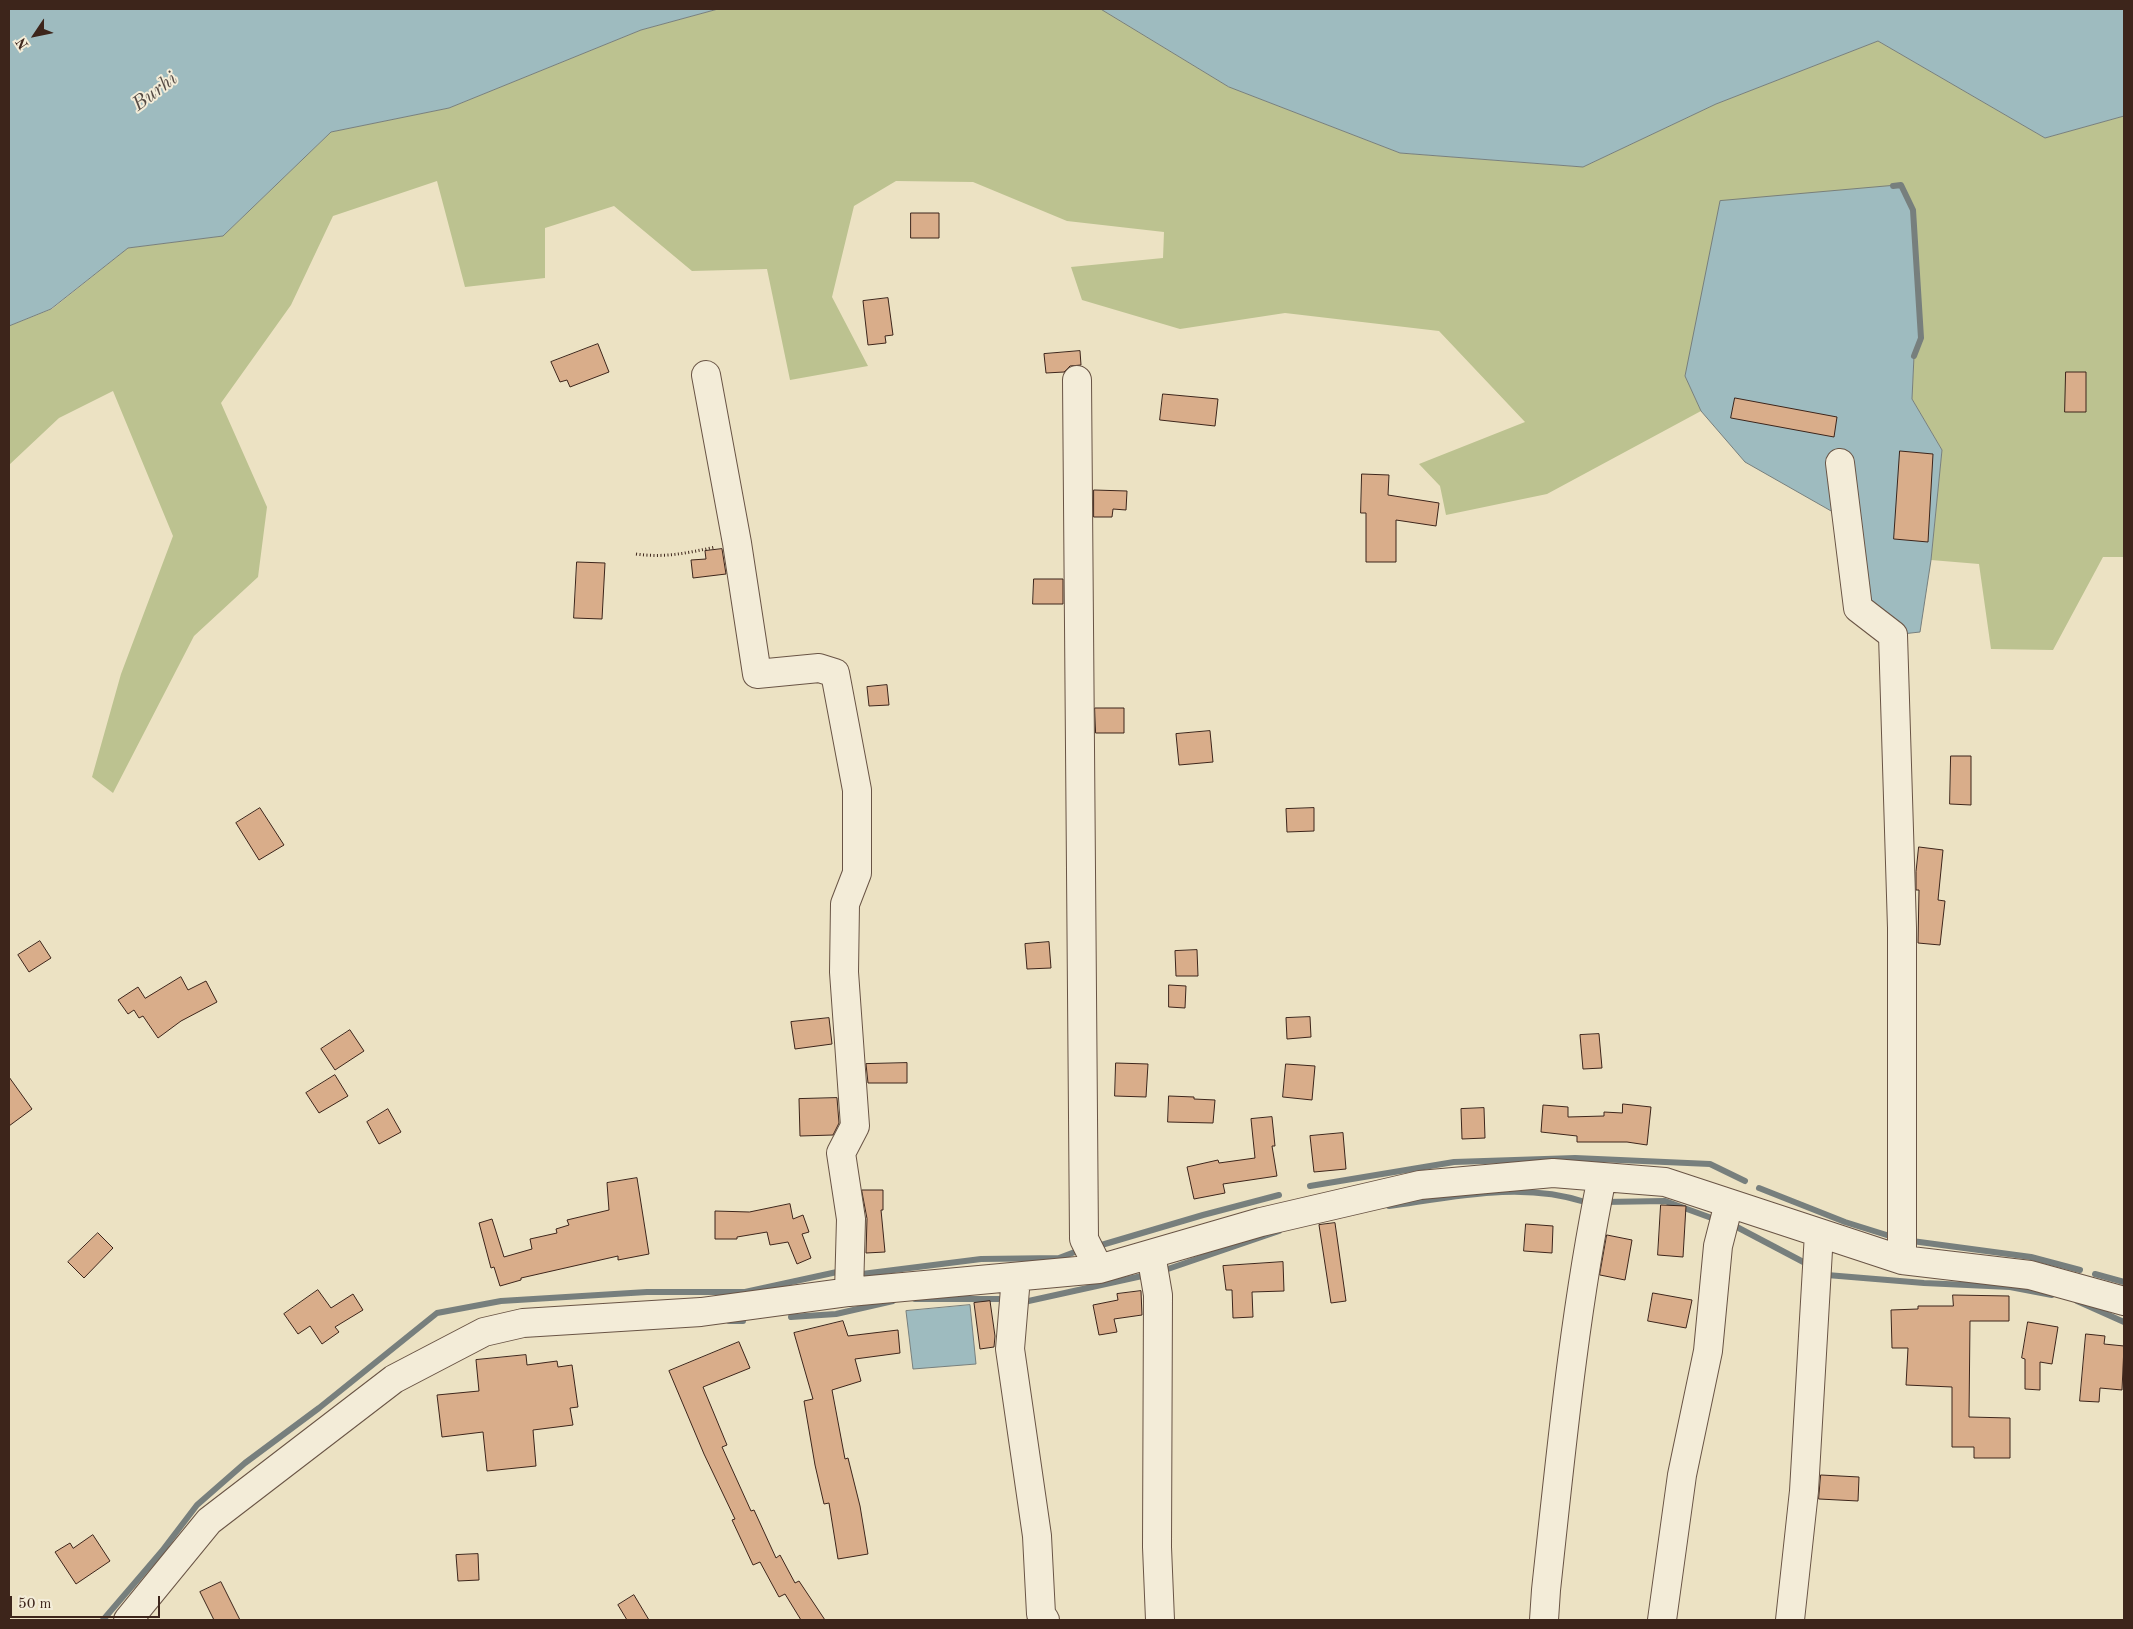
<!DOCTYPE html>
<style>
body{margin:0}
#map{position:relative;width:2133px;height:1629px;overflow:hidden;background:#ece2c3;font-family:"Old Standard TT",serif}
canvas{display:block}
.frame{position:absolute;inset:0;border:10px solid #3d251b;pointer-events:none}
.north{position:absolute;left:10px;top:10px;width:50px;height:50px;-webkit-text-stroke:4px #f3ecd8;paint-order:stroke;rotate:236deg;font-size:14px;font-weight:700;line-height:20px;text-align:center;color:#3d251b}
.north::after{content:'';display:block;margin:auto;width:18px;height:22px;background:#3d251b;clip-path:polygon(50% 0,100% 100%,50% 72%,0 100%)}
.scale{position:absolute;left:10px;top:1596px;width:150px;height:22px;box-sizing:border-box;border:2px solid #3d251b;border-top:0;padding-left:6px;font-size:15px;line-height:18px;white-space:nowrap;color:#3d251b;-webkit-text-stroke:4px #f3ecd8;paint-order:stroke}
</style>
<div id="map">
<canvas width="2133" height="1629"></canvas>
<div class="frame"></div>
<div class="north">N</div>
<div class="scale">50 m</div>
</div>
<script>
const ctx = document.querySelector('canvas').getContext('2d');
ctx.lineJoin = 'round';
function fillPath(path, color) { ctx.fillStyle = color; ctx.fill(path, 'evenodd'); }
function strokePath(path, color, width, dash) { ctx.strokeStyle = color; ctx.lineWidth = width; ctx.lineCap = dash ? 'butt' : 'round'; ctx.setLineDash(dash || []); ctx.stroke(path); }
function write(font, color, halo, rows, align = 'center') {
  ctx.font = font + ' "Old Standard TT",serif'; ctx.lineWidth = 4; ctx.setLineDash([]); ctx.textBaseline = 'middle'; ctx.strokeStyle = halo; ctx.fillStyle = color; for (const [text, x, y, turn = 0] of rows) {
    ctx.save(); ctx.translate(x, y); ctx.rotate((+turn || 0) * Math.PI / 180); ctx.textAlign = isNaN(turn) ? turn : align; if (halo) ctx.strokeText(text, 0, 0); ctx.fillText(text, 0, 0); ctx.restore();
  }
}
const green = new Path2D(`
 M 718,9 L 1101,9 L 1229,87 L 1400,153 L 1583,167 L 1716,104 L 1878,41 L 2045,138 L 2124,116 L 2124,557 L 2103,557 L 2053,650 L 1991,649 L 1979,564 L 1931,560 L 1942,450 L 1912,399 L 1914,356 L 1921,338 L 1913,210 L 1685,375 L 1701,411 L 1547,494 L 1446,515 L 1440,486 L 1419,464 L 1525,422 L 1439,331 L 1285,313 L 1180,329 L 1082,300 L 1071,267 L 1163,258 L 1164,232 L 1067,221 L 973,182 L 896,181 L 854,206 L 832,297 L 868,366 L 790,380 L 767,269 L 692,271 L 614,206 L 545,228 L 545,278 L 465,287 L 437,181 L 333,216 L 291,305 L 221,403 L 267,507 L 258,577 L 194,636 L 113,793 L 92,777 L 121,674 L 173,536 L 113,391 L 59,418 L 9,465 L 9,326 L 52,309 L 128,248 L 223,236 L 331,132 L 449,108 L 641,30 Z`);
const water = new Path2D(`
 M 9,9 L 718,9 L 641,30 L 449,108 L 331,132 L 223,236 L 128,248 L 51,309 L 9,326 Z
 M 1101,9 L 2124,9 L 2124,116 L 2045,138 L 1878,41 L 1716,104 L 1583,167 L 1400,153 L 1229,87 Z
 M 1901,185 L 1913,210 L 1921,338 L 1914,356 L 1912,399 L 1942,450 L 1931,560 L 1920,632 L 1893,635 L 1858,608 L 1847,520 L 1745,462 L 1701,411 L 1685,376 L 1720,201 Z
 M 970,1305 L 976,1364 L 913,1369 L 906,1311 Z`);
const stream = new Path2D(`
 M 1893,186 L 1901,185 L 1913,210 L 1921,338 L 1914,356
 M 1310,1186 L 1454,1162 L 1575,1158 L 1710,1164 L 1745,1181
 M 1759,1188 L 1845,1222 L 1893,1237
 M 1604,1202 L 1665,1201 L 1717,1220
 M 1389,1206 C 1453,1197 1522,1181 1585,1202
 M 1733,1225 L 1809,1265
 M 1912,1241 L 2031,1257 L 2080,1270
 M 1098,1246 L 1203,1215 L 1279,1195
 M 1162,1271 L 1279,1231
 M 862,1274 L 981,1259 L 1059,1258 L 1080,1250
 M 2095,1274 L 2124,1282
 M 1827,1275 L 1924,1283 L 2010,1287 L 2052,1295
 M 915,1299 L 999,1299
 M 2077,1301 L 2124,1322
 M 1024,1302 L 1142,1276
 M 791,1317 L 836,1314 L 893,1301
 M 729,1321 L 743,1321
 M 103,1620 L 162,1551 L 197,1505 L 245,1463 L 319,1408 L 437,1313 L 501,1301 L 647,1292 L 745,1292 L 837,1272`);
const building = new Path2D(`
 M 911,213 L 939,213 L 939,238 L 911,238 Z
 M 888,298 L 893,335 L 885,336 L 886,343 L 868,345 L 863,301 Z
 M 598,344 L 609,372 L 570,387 L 567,380 L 560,382 L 551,362 Z
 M 1080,351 L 1081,365 L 1070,366 L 1064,372 L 1046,373 L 1044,354 Z
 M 2066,372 L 2086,372 L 2086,412 L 2065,412 Z
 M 1163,394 L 1218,399 L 1215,426 L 1160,420 Z
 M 1735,398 L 1837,417 L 1834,437 L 1731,418 Z
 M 1900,451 L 1933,454 L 1928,542 L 1894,539 Z
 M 1362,474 L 1389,475 L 1388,495 L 1439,503 L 1436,526 L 1396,520 L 1396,562 L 1366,562 L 1366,513 L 1361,513 Z
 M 1094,490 L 1127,491 L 1126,510 L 1113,509 L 1112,517 L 1094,517 Z
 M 722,549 L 726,574 L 693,578 L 691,560 L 706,559 L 705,551 Z
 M 577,562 L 605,563 L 602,619 L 574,618 Z
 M 1034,579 L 1063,579 L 1063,604 L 1033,604 Z
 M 887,685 L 889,705 L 869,706 L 867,687 Z
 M 1095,708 L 1124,708 L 1124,733 L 1096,733 Z
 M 1210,731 L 1213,762 L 1179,765 L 1176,734 Z
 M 1951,756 L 1971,756 L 1971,805 L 1950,804 Z
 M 260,808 L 284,845 L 259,860 L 236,823 Z
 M 1314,808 L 1314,831 L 1287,832 L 1286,809 Z
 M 1919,847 L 1943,850 L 1938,900 L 1945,901 L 1940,945 L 1918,943 L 1919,890 L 1916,890 L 1916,872 Z
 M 40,941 L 51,958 L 29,972 L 18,955 Z
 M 1049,942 L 1051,968 L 1027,969 L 1025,944 Z
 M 1197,950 L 1198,976 L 1176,976 L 1175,951 Z
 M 181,977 L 188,990 L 206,981 L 217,1002 L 181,1021 L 158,1038 L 143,1016 L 139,1018 L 134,1010 L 128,1014 L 118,1000 L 138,987 L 145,998 Z
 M 1169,985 L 1186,986 L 1185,1008 L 1169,1007 Z
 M 1310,1017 L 1311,1037 L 1287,1039 L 1286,1018 Z
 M 829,1018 L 832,1044 L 795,1049 L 791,1022 Z
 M 350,1030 L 364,1051 L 335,1070 L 321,1049 Z
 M 1599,1034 L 1602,1068 L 1583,1069 L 1580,1035 Z
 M 907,1063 L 907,1083 L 868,1083 L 866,1064 Z
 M 1116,1063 L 1148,1064 L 1146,1097 L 1115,1096 Z
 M 1286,1064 L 1315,1066 L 1312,1100 L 1283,1097 Z
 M 335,1075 L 348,1096 L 319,1113 L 306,1093 Z
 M 9,1077 L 32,1109 L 9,1126 Z
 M 1169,1096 L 1194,1097 L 1194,1099 L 1215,1100 L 1213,1123 L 1168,1122 Z
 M 837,1098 L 839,1123 L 833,1135 L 800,1136 L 799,1099 Z
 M 1623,1104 L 1651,1107 L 1647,1145 L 1627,1142 L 1577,1142 L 1577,1136 L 1541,1132 L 1543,1105 L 1568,1107 L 1568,1117 L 1604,1116 L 1604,1112 L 1622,1113 Z
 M 1484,1108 L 1485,1138 L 1462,1139 L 1461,1109 Z
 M 388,1109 L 401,1132 L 379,1144 L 367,1122 Z
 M 1272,1117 L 1275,1146 L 1272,1146 L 1277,1176 L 1223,1184 L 1225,1193 L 1194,1199 L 1187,1167 L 1218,1160 L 1219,1163 L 1255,1158 L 1251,1119 Z
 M 1343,1133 L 1346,1169 L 1314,1172 L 1310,1136 Z
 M 637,1178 L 649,1254 L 618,1260 L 618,1256 L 521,1278 L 521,1280 L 500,1286 L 494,1267 L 491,1268 L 479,1223 L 492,1219 L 504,1257 L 532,1249 L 530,1239 L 557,1233 L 556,1229 L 569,1225 L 567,1220 L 609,1210 L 607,1183 Z
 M 862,1190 L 883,1190 L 883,1210 L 881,1210 L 885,1252 L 866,1253 L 867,1219 Z
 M 790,1204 L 793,1219 L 803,1215 L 809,1232 L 802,1234 L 811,1258 L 797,1264 L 788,1242 L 770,1245 L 767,1232 L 737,1237 L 737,1239 L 715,1239 L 715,1211 L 749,1212 Z
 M 1661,1205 L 1686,1206 L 1683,1257 L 1658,1255 Z
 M 1335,1223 L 1346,1301 L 1331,1303 L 1319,1225 Z
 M 1526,1224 L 1553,1226 L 1552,1253 L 1524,1251 Z
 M 98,1233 L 113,1248 L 84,1278 L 68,1262 Z
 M 1607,1235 L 1632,1240 L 1625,1280 L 1600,1275 Z
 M 1283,1262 L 1284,1291 L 1252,1292 L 1253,1317 L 1233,1318 L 1232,1290 L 1226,1290 L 1223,1266 Z
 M 318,1290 L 331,1308 L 353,1294 L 363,1310 L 335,1327 L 339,1332 L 322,1344 L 310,1326 L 298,1334 L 284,1314 Z
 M 1141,1291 L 1142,1315 L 1114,1319 L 1117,1332 L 1099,1335 L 1093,1305 L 1118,1300 L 1117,1294 Z
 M 1653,1293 L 1692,1300 L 1686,1328 L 1648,1321 Z
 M 1953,1295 L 2009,1296 L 2009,1321 L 1970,1321 L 1969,1417 L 2010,1418 L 2010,1458 L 1974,1458 L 1974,1447 L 1952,1447 L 1952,1387 L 1906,1385 L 1908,1348 L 1892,1348 L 1891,1310 L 1918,1309 L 1918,1306 L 1953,1306 Z
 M 990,1301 L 995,1336 L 994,1347 L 980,1349 L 974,1303 Z
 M 843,1321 L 848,1336 L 898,1330 L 900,1353 L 855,1359 L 861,1381 L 832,1390 L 845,1459 L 848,1458 L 860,1506 L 868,1554 L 838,1559 L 829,1503 L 824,1504 L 815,1465 L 804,1401 L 813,1399 L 794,1333 Z
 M 2028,1322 L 2058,1327 L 2052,1364 L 2040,1362 L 2040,1390 L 2025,1389 L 2025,1359 L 2022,1358 Z
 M 2086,1334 L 2105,1336 L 2104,1344 L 2124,1346 L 2122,1390 L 2100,1388 L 2099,1402 L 2080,1401 Z
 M 739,1342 L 750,1368 L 703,1387 L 727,1445 L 722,1447 L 751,1511 L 754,1510 L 776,1558 L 780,1555 L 795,1583 L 799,1581 L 825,1620 L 801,1620 L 785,1594 L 779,1597 L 760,1562 L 753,1565 L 732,1520 L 735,1519 L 704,1454 L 669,1371 Z
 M 526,1355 L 527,1365 L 557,1361 L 558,1367 L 572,1365 L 578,1407 L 570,1408 L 573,1425 L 533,1430 L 536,1466 L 487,1471 L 483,1432 L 442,1437 L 437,1395 L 479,1391 L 476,1360 Z
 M 1821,1475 L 1859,1477 L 1858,1501 L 1819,1499 Z
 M 93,1535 L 110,1561 L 76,1584 L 55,1552 L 70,1543 L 73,1548 Z
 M 478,1554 L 479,1580 L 458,1581 L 456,1555 Z
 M 221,1582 L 240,1620 L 214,1620 L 200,1592 Z
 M 634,1595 L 649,1620 L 627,1620 L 618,1605 Z`);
const path = new Path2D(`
 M 636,554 C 664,558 688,553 715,547`);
const minor = new Path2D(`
 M 706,375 L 737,543 L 757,674 L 819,668 L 835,673 L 857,790 L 857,873 L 845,904 L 844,972 L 855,1126 L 841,1153 L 851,1219 L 849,1292
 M 1077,380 L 1084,1239 L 1099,1269
 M 1840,463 L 1858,608 L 1893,635 L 1902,928 L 1902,1260
 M 1151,1254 L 1158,1295 L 1157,1547 L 1160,1620
 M 1016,1277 L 1010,1349 L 1037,1536 L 1041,1614 L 1045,1620
 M 128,1620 L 209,1521 L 394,1379 L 484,1332 L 523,1323 L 701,1312 L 849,1292 L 1099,1269 L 1261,1222 L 1420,1185 L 1553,1173 L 1665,1182 L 1902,1260 L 2030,1275 L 2124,1301
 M 1544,1620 L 1546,1590 C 1561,1452 1574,1314 1602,1177
 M 1662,1620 L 1682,1475 L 1708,1351 L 1718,1246 L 1729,1203
 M 1790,1620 L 1804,1491 L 1819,1233`);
const waterNames = [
 ["Burhi",155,92,-37]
];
fillPath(green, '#bcc290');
fillPath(water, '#9ebbbf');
strokePath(water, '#777f7d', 1);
strokePath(stream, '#777f7d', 6);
fillPath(building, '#d9ad8a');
strokePath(building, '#3d251b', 1);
strokePath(minor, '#695445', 30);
strokePath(path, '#3d251b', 3, [1, 2.5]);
strokePath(minor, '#f3ecd8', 28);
write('italic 20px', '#554a44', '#f3ecd8', waterNames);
</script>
